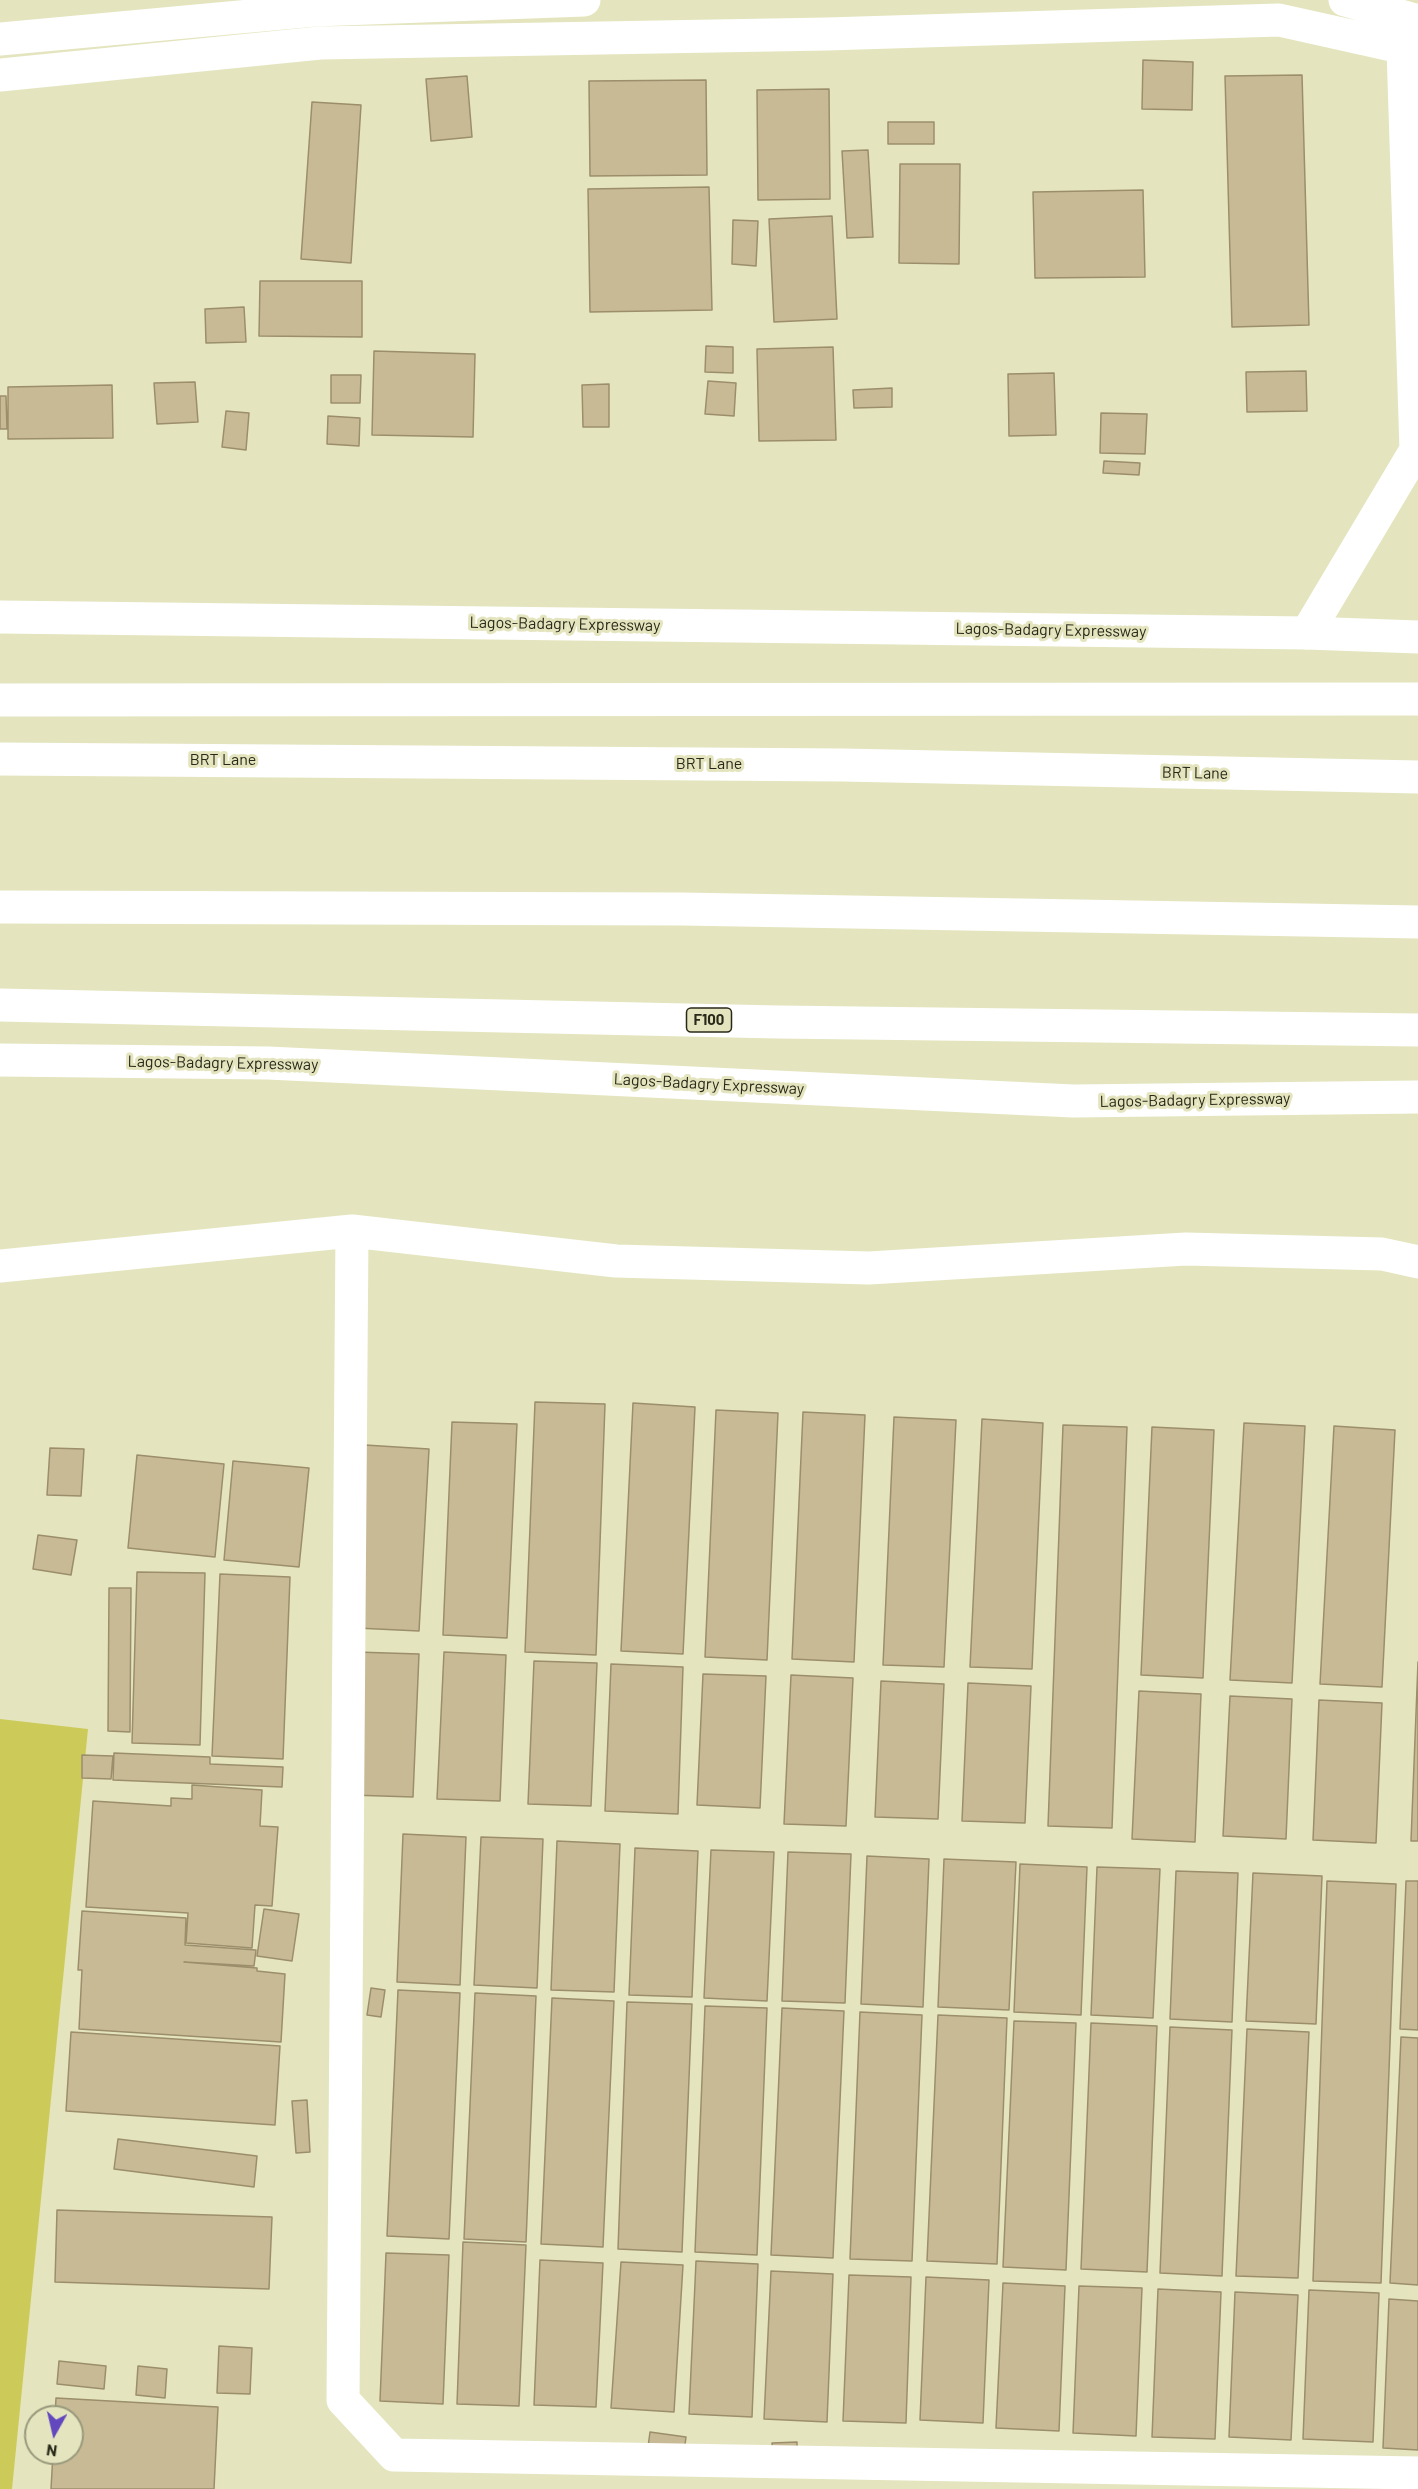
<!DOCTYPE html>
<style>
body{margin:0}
#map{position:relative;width:1418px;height:2489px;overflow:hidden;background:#e4e5be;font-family:Barlow,sans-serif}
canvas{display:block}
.north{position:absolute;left:24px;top:2405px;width:60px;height:60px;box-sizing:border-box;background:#e4e5be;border:2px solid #999a7c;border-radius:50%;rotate:188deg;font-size:16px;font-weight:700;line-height:24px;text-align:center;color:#29291a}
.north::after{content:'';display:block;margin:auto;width:21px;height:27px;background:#6247bf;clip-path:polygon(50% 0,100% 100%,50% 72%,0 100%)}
</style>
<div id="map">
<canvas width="1418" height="2489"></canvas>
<div class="north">N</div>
</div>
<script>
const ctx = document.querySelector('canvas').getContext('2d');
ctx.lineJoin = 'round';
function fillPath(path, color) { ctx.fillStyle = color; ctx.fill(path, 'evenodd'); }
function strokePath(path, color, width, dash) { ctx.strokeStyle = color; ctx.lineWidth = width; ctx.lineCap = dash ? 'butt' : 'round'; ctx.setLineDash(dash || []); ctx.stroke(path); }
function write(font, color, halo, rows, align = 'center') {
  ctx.font = font + ' Barlow,sans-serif'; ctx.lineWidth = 6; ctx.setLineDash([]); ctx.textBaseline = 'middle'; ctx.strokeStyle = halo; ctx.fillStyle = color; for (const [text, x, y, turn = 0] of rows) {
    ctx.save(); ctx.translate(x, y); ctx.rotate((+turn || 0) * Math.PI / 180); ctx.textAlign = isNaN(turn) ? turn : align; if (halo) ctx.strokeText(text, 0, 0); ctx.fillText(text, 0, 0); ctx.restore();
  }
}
const green = new Path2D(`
 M 0,1719 L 88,1729 L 12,2489 L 0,2489 Z`);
const building = new Path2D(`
 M 1143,60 L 1193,62 L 1192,110 L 1142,109 Z
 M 1302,75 L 1309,325 L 1232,327 L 1225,76 Z
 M 467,76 L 472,137 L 431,141 L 426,79 Z
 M 706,80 L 707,175 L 590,176 L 589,81 Z
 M 829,89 L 830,199 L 758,200 L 757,90 Z
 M 312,102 L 361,105 L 351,263 L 301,259 Z
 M 888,122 L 934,122 L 934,144 L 888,144 Z
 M 868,150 L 873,237 L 847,238 L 842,151 Z
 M 900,164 L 960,164 L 959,264 L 899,263 Z
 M 709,187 L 712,310 L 590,312 L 588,189 Z
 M 1143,190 L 1145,277 L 1035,278 L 1033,192 Z
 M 832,216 L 837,319 L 774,322 L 769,219 Z
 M 733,220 L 758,221 L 756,266 L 732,264 Z
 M 260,281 L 362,281 L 362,337 L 259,336 Z
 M 244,307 L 246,342 L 206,343 L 205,309 Z
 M 706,346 L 733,347 L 733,373 L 705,372 Z
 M 833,347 L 836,440 L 759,441 L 757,349 Z
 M 374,351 L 475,354 L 473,437 L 372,435 Z
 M 1306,371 L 1307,411 L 1247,412 L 1246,372 Z
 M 1054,373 L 1056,435 L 1009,436 L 1008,374 Z
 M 331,375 L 361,375 L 360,403 L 331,403 Z
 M 708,381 L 736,383 L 734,416 L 705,414 Z
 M 195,382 L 198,422 L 157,424 L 154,383 Z
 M 609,384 L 609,427 L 583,427 L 582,385 Z
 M 112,385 L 113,438 L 8,439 L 8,387 Z
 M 892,388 L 892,407 L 854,408 L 853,390 Z
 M 0,396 L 6,396 L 7,429 L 0,429 Z
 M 226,411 L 249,413 L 246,450 L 222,447 Z
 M 1101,413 L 1147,414 L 1145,454 L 1100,453 Z
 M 328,416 L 360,418 L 359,446 L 327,444 Z
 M 1104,461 L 1140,463 L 1139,475 L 1103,473 Z
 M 535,1402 L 605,1404 L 596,1655 L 525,1652 Z
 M 633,1403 L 695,1407 L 683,1654 L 621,1651 Z
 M 716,1410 L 778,1413 L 767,1660 L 705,1657 Z
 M 803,1412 L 865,1415 L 854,1662 L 792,1659 Z
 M 894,1417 L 956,1420 L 944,1667 L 883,1665 Z
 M 982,1419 L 1043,1423 L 1032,1669 L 970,1667 Z
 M 452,1422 L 517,1424 L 507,1638 L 443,1635 Z
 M 1244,1423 L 1305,1426 L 1292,1683 L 1230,1680 Z
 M 1063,1425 L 1127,1427 L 1112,1828 L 1048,1826 Z
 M 1334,1426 L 1395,1430 L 1382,1687 L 1320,1684 Z
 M 1152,1427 L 1214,1430 L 1203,1678 L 1141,1675 Z
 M 365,1445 L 429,1449 L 419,1631 L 356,1628 Z
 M 50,1448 L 84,1449 L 81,1496 L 47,1495 Z
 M 137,1455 L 224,1464 L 215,1557 L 128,1548 Z
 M 233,1461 L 309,1468 L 299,1567 L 224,1560 Z
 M 38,1535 L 77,1540 L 71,1575 L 33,1569 Z
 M 137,1572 L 205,1573 L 200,1745 L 132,1743 Z
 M 220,1574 L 290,1577 L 283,1759 L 212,1756 Z
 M 109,1588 L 131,1588 L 130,1732 L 108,1731 Z
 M 356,1652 L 419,1654 L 413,1797 L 350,1795 Z
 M 444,1652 L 506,1655 L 500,1801 L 437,1799 Z
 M 534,1661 L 597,1663 L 591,1806 L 528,1804 Z
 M 1418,1662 L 1418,1841 L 1411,1841 Z
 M 611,1664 L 683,1667 L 678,1814 L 605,1811 Z
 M 703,1674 L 766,1676 L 760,1808 L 697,1805 Z
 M 791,1675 L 853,1678 L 846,1826 L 784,1824 Z
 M 881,1681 L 944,1684 L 938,1819 L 875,1817 Z
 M 968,1683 L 1031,1686 L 1025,1823 L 962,1821 Z
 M 1139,1691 L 1201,1694 L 1195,1842 L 1132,1839 Z
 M 1230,1696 L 1292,1699 L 1286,1839 L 1223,1836 Z
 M 1319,1700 L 1382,1703 L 1376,1843 L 1313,1840 Z
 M 114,1753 L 210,1757 L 210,1764 L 283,1767 L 282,1787 L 113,1780 Z
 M 82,1755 L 113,1756 L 111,1779 L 82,1778 Z
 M 192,1785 L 262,1790 L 260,1826 L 278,1827 L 272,1906 L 255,1905 L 252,1948 L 186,1943 L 188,1913 L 86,1907 L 93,1801 L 171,1806 L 171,1798 L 192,1799 Z
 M 403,1834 L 466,1837 L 460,1985 L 397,1982 Z
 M 481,1837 L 543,1839 L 537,1988 L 474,1985 Z
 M 557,1841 L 620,1844 L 614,1992 L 551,1990 Z
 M 635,1848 L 698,1851 L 692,1997 L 629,1995 Z
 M 711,1850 L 774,1852 L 767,2001 L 704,1998 Z
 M 788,1852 L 851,1854 L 845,2003 L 782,2001 Z
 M 867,1856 L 929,1859 L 923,2007 L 861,2004 Z
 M 944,1859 L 1016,1862 L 1009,2010 L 938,2007 Z
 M 1020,1864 L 1087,1867 L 1081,2015 L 1014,2012 Z
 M 1097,1867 L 1160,1869 L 1153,2018 L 1091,2015 Z
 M 1176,1871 L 1238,1873 L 1232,2022 L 1170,2019 Z
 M 1253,1873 L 1322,1876 L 1316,2024 L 1246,2021 Z
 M 1327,1881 L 1396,1884 L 1381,2283 L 1313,2281 Z
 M 1406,1881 L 1418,1881 L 1418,2030 L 1400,2029 Z
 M 264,1909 L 299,1914 L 292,1961 L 257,1956 Z
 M 82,1911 L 186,1918 L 185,1945 L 256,1950 L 254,1966 L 184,1962 L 257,1968 L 257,1971 L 285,1974 L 281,2042 L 79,2029 L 82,1970 L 78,1970 Z
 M 371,1988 L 385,1990 L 381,2017 L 367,2015 Z
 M 398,1990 L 460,1993 L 449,2239 L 387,2236 Z
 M 475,1993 L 536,1996 L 526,2242 L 464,2239 Z
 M 552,1998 L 614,2001 L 603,2247 L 541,2244 Z
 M 627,2002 L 692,2004 L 682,2252 L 618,2249 Z
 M 705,2006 L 767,2008 L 757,2255 L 695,2252 Z
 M 782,2008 L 844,2011 L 833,2258 L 771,2255 Z
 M 860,2012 L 922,2015 L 912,2261 L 850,2259 Z
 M 938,2015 L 1007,2018 L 997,2264 L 927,2261 Z
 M 1014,2021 L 1076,2023 L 1066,2270 L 1003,2267 Z
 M 1091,2023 L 1157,2026 L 1147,2272 L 1081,2269 Z
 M 1170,2027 L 1232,2030 L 1222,2276 L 1160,2273 Z
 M 1247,2029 L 1309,2032 L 1298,2278 L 1236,2276 Z
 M 71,2032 L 280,2046 L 275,2125 L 66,2111 Z
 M 1401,2037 L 1418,2038 L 1418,2285 L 1390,2283 Z
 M 307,2100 L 310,2152 L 296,2153 L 292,2101 Z
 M 118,2139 L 257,2156 L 254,2187 L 114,2169 Z
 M 57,2210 L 272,2217 L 269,2289 L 55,2282 Z
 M 463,2242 L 526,2245 L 519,2406 L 457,2404 Z
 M 386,2253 L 449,2255 L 443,2404 L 380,2401 Z
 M 540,2260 L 603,2263 L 596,2407 L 534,2405 Z
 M 696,2261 L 758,2264 L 752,2417 L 689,2414 Z
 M 621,2262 L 683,2265 L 674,2412 L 611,2408 Z
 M 771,2271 L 833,2274 L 827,2422 L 764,2419 Z
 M 849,2275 L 911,2277 L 906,2423 L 843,2421 Z
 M 926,2277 L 989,2280 L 983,2423 L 920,2420 Z
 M 1003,2283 L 1065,2286 L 1059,2431 L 996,2428 Z
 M 1079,2286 L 1142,2288 L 1136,2436 L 1073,2433 Z
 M 1158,2289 L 1221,2292 L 1215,2439 L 1152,2437 Z
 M 1309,2290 L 1379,2293 L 1373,2442 L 1303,2439 Z
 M 1235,2292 L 1298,2295 L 1291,2440 L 1229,2437 Z
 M 1389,2299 L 1418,2301 L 1418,2450 L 1383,2448 Z
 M 219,2346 L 252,2348 L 250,2394 L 217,2393 Z
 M 59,2361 L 106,2366 L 104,2389 L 57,2384 Z
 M 138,2366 L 167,2369 L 165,2398 L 136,2395 Z
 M 56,2398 L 218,2407 L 214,2489 L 51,2489 L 53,2453 L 72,2453 L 72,2417 L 55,2417 Z
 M 650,2432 L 686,2437 L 684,2452 L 648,2447 Z
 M 797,2442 L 797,2456 L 773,2456 L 772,2443 Z`);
const minor = new Path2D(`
 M 1405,21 L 1403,49 L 1416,450 L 1418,454
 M 1307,633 L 1416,450
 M 0,759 L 843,765 L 1418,777
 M 0,907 L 682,909 L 1418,922
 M 352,1231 L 343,2400 L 394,2455 L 1418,2473
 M 0,1266 L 352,1231 L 616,1261 L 869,1268 L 1186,1249 L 1382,1254 L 1418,1262`);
const major = new Path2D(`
 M 1345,0 L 1418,21
 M 0,39 L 315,10 L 584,0
 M 0,75 L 320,43 L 827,34 L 1279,20 L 1418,51
 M 0,617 L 1307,633 L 1418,637
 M 0,1060 L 268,1063 L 1073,1101 L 1418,1097`);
const highway = new Path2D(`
 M 0,700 L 1418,699
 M 0,1005 L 778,1022 L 1418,1030`);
const shields = [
 [709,1020,45]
];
const shieldNames = [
 ["F100",709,1020]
];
const streetNames = [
 ["Lagos-Badagry Expressway",565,624,1],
 ["Lagos-Badagry Expressway",1051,630,1],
 ["BRT Lane",223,760],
 ["BRT Lane",709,764],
 ["BRT Lane",1195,773,1],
 ["Lagos-Badagry Expressway",223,1063,1],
 ["Lagos-Badagry Expressway",709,1084,3],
 ["Lagos-Badagry Expressway",1195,1100,-1]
];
fillPath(green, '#cccb59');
fillPath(building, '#c8ba95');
strokePath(building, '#9c8e6b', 1.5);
strokePath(minor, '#fff', 33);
strokePath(major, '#fff', 33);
strokePath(highway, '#fff', 33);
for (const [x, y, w] of shields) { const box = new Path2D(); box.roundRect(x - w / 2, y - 12, w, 24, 4.5); ctx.fillStyle = '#e4e5be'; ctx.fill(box); strokePath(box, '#29291a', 1.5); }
write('bold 15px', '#29291a', null, shieldNames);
write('16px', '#29291a', '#e4e5be', streetNames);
</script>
